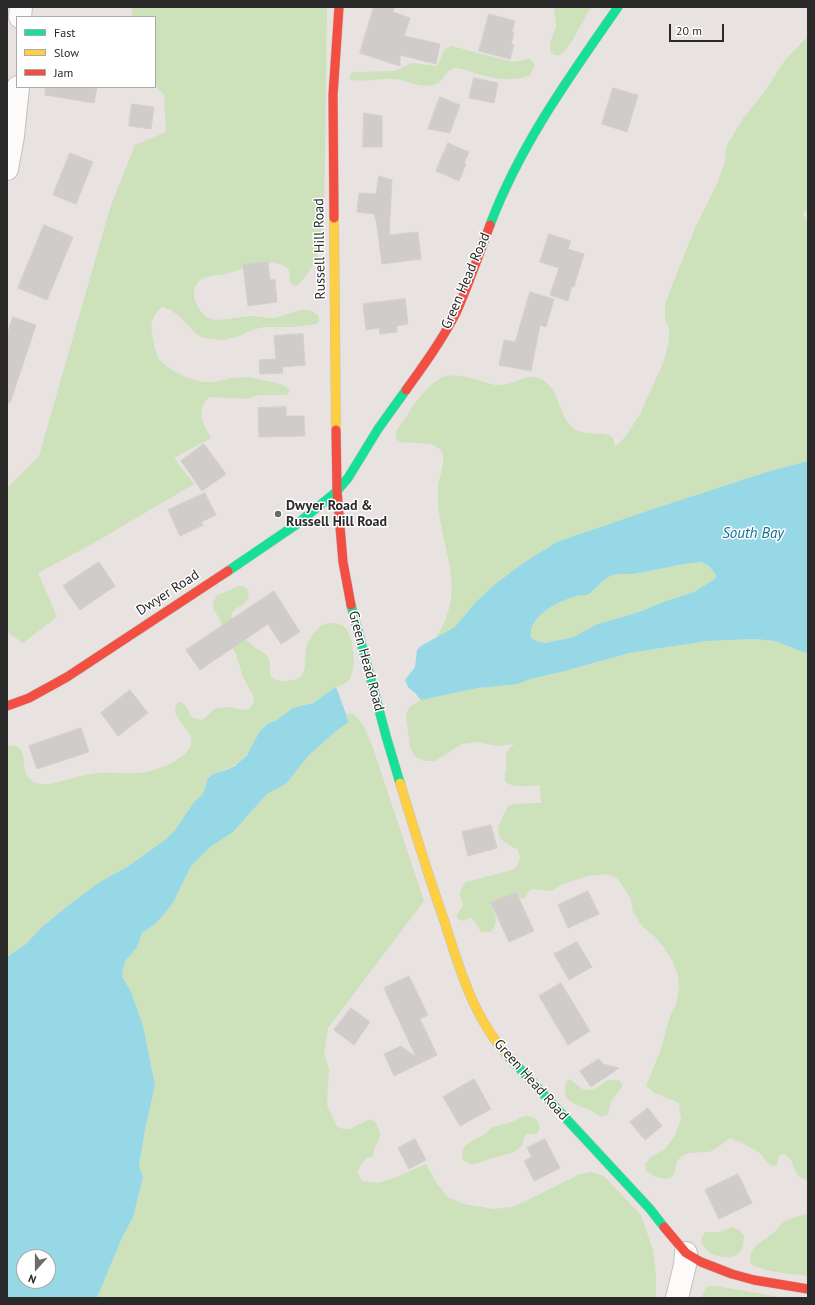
<!DOCTYPE html>
<style>
body{margin:0}
#map{position:relative;width:815px;height:1305px;overflow:hidden;background:#e8e3e0;font-family:"PT Sans",sans-serif}
canvas{display:block}
.frame{position:absolute;inset:0;border:8px solid #2a2a2a;pointer-events:none}
.legend{position:absolute;left:16px;top:16px;width:140px;height:72px;box-sizing:border-box;background:#fff;border:1px solid #aaa;margin:0;padding:5px 7px;list-style:none;font-size:12px;color:#2a2a2a}
.legend li{display:flex;align-items:center;gap:8px;height:20px}
.legend b{width:20px;border:1px solid #aaa}
.north{position:absolute;left:16px;top:1249px;width:40px;height:40px;box-sizing:border-box;background:#fff;border:1px solid #aaa;border-radius:50%;rotate:201deg;font-size:11px;font-weight:700;line-height:16px;text-align:center;color:#2a2a2a}
.north::after{content:'';display:block;margin:auto;width:14px;height:18px;background:#6c6b6a;clip-path:polygon(50% 0,100% 100%,50% 72%,0 100%)}
.scale{position:absolute;left:669px;top:24px;width:55px;height:18px;box-sizing:border-box;border:2px solid #2a2a2a;border-top:0;padding-left:5px;font-size:12px;line-height:14px;white-space:nowrap;color:#2a2a2a;-webkit-text-stroke:3px #fff;paint-order:stroke}
</style>
<div id="map">
<canvas width="815" height="1305"></canvas>
<div class="frame"></div>
<ul class="legend">
<li><b style="height:5px;background:#16e098"></b>Fast</li>
<li><b style="height:5px;background:#ffcf43"></b>Slow</li>
<li><b style="height:5px;background:#f24e42"></b>Jam</li>
</ul>
<div class="north">N</div>
<div class="scale">20 m</div>
</div>
<script>
const ctx = document.querySelector('canvas').getContext('2d');
ctx.lineJoin = 'round';
function fillPath(path, color) { ctx.fillStyle = color; ctx.fill(path, 'evenodd'); }
function strokePath(path, color, width, dash) { ctx.strokeStyle = color; ctx.lineWidth = width; ctx.lineCap = dash ? 'butt' : 'round'; ctx.setLineDash(dash || []); ctx.stroke(path); }
function write(font, color, halo, rows, align = 'center') {
  ctx.font = font + ' "PT Sans",sans-serif'; ctx.lineWidth = 3; ctx.setLineDash([]); ctx.textBaseline = 'middle'; ctx.strokeStyle = halo; ctx.fillStyle = color; for (const [text, x, y, turn = 0] of rows) {
    ctx.save(); ctx.translate(x, y); ctx.rotate((+turn || 0) * Math.PI / 180); ctx.textAlign = isNaN(turn) ? turn : align; if (halo) ctx.strokeText(text, 0, 0); ctx.fillText(text, 0, 0); ctx.restore();
  }
}
const green = new Path2D(`
 M 132,7 L 327,7 L 324,229 C 320,251 314,271 296,286 L 290,283 C 289,279 290,275 289,271 C 284,258 253,264 244,268 C 238,270 233,272 226,274 C 211,277 194,274 194,296 C 195,302 199,310 204,315 C 214,325 238,316 251,316 C 258,316 265,318 272,318 C 284,317 295,309 307,310 C 311,310 315,313 318,315 L 319,321 L 316,324 L 295,327 L 264,327 L 252,330 L 240,336 L 223,340 L 204,338 L 196,334 L 180,317 L 171,310 L 162,307 C 153,315 150,321 152,334 C 153,341 155,350 158,357 C 165,370 197,384 212,382 C 222,381 232,377 242,377 C 252,377 262,380 272,382 C 278,383 287,385 290,391 L 287,395 L 259,395 L 246,399 L 209,397 C 195,412 203,422 211,438 L 174,458 L 194,484 L 92,544 L 38,573 L 57,617 L 23,643 L 7,632 L 7,488 L 39,456 L 110,208 L 135,145 L 166,132 L 164,95 L 155,85 L 155,17 L 132,17 Z
 M 554,7 L 592,7 C 583,17 570,51 560,55 C 556,56 554,55 551,53 L 550,44 L 556,26 Z
 M 808,36 L 808,210 L 805,211 L 803,215 L 808,219 L 808,461 L 770,471 L 653,509 L 599,528 L 522,564 L 494,585 L 476,602 L 456,627 L 436,638 C 468,588 442,554 438,503 C 438,497 438,491 438,485 C 440,475 446,461 442,452 C 434,436 399,449 396,438 C 394,431 404,420 408,414 C 415,402 432,380 446,376 C 452,375 464,376 470,378 C 481,380 491,386 502,385 C 517,384 528,371 543,380 C 560,390 558,416 573,428 C 585,438 602,429 613,438 L 615,447 L 626,436 L 640,414 L 664,361 L 669,340 L 669,328 L 665,320 L 665,305 L 671,288 L 695,228 L 716,186 L 724,165 L 727,145 L 742,120 L 765,91 L 785,60 Z
 M 452,46 L 512,62 L 529,59 L 534,63 L 534,67 L 530,75 C 512,83 492,78 475,73 C 468,71 461,68 454,68 C 445,71 444,81 436,84 C 421,90 407,79 393,79 C 381,78 358,83 349,79 L 351,74 L 354,72 L 395,71 L 412,63 L 437,66 L 445,49 Z
 M 701,562 L 708,565 L 716,575 L 715,579 L 694,592 L 663,602 L 642,611 L 595,625 L 574,637 L 544,643 L 536,641 L 531,638 C 528,615 559,601 577,596 C 581,595 585,596 589,594 C 597,588 603,578 613,575 C 620,573 630,575 637,573 C 659,570 679,565 701,562 Z
 M 238,586 L 243,586 L 248,590 C 252,606 236,604 231,615 C 235,626 243,638 252,645 C 257,649 263,652 268,656 L 270,664 L 270,675 C 274,680 279,682 286,681 C 313,680 302,660 307,645 C 309,639 313,634 317,630 C 321,625 326,623 333,623 C 338,623 345,626 348,631 C 354,643 357,671 348,681 C 345,685 339,685 335,688 C 330,691 325,695 320,699 C 315,702 309,703 304,706 C 295,710 286,716 277,720 C 273,722 269,722 266,725 C 259,730 258,738 253,745 C 240,766 231,767 210,775 L 208,778 L 203,794 L 194,802 L 175,830 L 165,840 L 127,867 L 100,883 L 70,904 L 42,927 L 26,944 L 7,957 L 7,746 L 12,745 L 19,747 C 21,750 22,753 23,755 C 26,768 21,776 37,783 C 48,788 69,778 81,776 C 92,773 103,772 115,773 C 127,773 139,774 151,771 C 163,767 180,761 188,750 C 203,732 164,718 178,702 C 188,703 187,712 193,718 L 202,720 L 216,708 L 229,707 L 243,710 L 250,708 L 253,704 L 254,697 L 243,677 L 236,654 L 226,635 L 220,620 L 213,608 L 213,603 L 217,595 L 228,591 Z
 M 755,639 L 775,641 L 808,654 L 808,1180 C 791,1179 797,1158 783,1154 L 779,1156 L 777,1165 C 766,1169 766,1156 758,1152 C 750,1146 739,1142 730,1138 C 724,1142 718,1148 712,1151 C 701,1154 690,1150 681,1157 C 673,1163 678,1174 670,1178 C 661,1181 653,1175 646,1171 L 645,1164 L 651,1157 L 664,1150 L 674,1137 L 681,1120 L 679,1103 L 655,1093 L 646,1086 L 661,1049 L 670,1016 L 676,1005 L 679,988 L 678,975 L 672,960 L 665,949 L 655,937 L 642,926 L 633,912 L 631,899 L 618,879 L 607,874 L 588,876 L 563,884 L 552,891 L 533,889 L 530,890 L 524,899 L 520,898 L 516,891 L 491,903 C 494,914 500,922 491,932 L 481,932 L 473,919 L 470,918 L 463,921 L 457,918 L 457,915 L 463,905 C 459,893 459,892 466,882 L 512,870 L 516,868 L 520,859 L 518,850 L 504,842 L 499,836 L 498,828 L 505,812 L 508,807 L 513,804 L 541,803 L 540,785 C 528,785 514,790 505,781 C 504,775 506,772 506,767 C 508,754 502,755 514,744 L 498,746 L 476,742 L 462,744 L 435,761 L 425,761 L 417,758 L 412,752 L 410,746 L 406,716 L 409,707 L 421,700 L 478,688 L 518,684 L 531,679 L 561,672 L 629,653 L 707,641 Z
 M 347,713 C 360,713 366,732 371,742 L 424,901 L 328,1028 L 324,1054 L 329,1069 L 327,1105 L 337,1126 L 343,1129 L 350,1129 L 370,1119 L 376,1123 L 380,1133 L 379,1140 L 375,1147 L 372,1157 L 366,1158 L 357,1171 L 362,1181 L 377,1183 L 395,1178 L 426,1164 L 437,1184 L 448,1197 L 464,1204 L 494,1209 L 511,1207 L 526,1201 L 580,1174 L 591,1172 L 604,1176 L 641,1215 L 653,1250 L 656,1275 L 656,1298 L 97,1298 L 121,1240 L 133,1217 L 143,1177 L 139,1166 L 145,1130 L 155,1085 L 149,1055 L 131,992 L 122,976 L 123,968 L 126,960 L 137,947 L 142,933 L 155,924 L 165,913 L 173,903 L 191,866 L 210,847 L 233,832 L 267,794 L 287,783 L 308,756 L 336,731 L 349,722 Z
 M 568,1079 C 575,1080 578,1089 586,1090 C 596,1091 601,1083 609,1080 C 612,1080 616,1080 619,1080 L 622,1084 L 622,1087 L 611,1101 L 608,1114 C 599,1120 596,1112 588,1109 C 573,1104 558,1099 568,1079 Z
 M 528,1116 C 538,1118 543,1125 537,1134 L 526,1134 L 521,1147 L 512,1153 L 489,1159 L 476,1164 L 470,1164 L 463,1160 L 462,1154 L 464,1147 L 470,1142 L 485,1134 L 493,1127 L 512,1122 L 521,1117 Z
 M 808,1213 L 808,1276 C 791,1273 766,1273 751,1264 C 747,1246 762,1243 773,1233 C 778,1229 781,1223 787,1220 C 794,1217 801,1216 808,1213 Z
 M 731,1227 L 739,1230 L 744,1236 C 743,1241 744,1248 740,1252 C 734,1261 711,1257 705,1248 C 703,1246 702,1242 701,1239 L 705,1232 L 720,1232 Z
 M 710,1286 L 716,1286 L 785,1298 L 701,1298 L 707,1287 Z`);
const water = new Path2D(`
 M 808,461 L 808,654 L 775,641 L 755,639 L 707,641 L 629,653 L 561,672 L 531,679 L 518,684 L 478,688 L 421,700 L 415,693 L 408,687 L 405,680 L 415,667 L 417,650 L 421,646 L 455,627 L 476,602 L 494,585 L 522,564 L 557,542 L 653,509 L 770,471 ZM 701,562 L 708,565 L 716,575 L 715,579 L 694,592 L 663,602 L 642,611 L 595,625 L 574,637 L 545,643 L 536,641 L 531,638 C 528,615 559,601 577,596 C 581,595 585,596 589,594 C 597,588 603,578 613,575 C 620,573 630,575 637,573 C 659,570 679,564 701,562 Z
 M 336,687 L 349,722 L 336,731 L 308,756 L 287,783 L 267,794 L 233,832 L 210,847 L 191,866 L 173,903 L 165,913 L 155,924 L 142,933 L 137,947 L 126,960 L 123,968 L 122,976 L 131,992 L 143,1026 L 155,1085 L 145,1130 L 139,1166 L 143,1177 L 133,1217 L 121,1240 L 97,1298 L 7,1298 L 7,957 L 26,944 L 42,927 L 70,904 L 100,882 L 127,867 L 165,840 L 175,830 L 194,802 L 203,794 L 208,778 L 213,774 L 226,770 L 235,766 L 247,755 L 260,731 L 267,724 L 277,720 L 293,708 L 313,703 ZM 24,1257 L 48,1257 L 48,1281 L 24,1281 Z`);
const building = new Path2D(`
 M 374,7 L 394,7 L 393,12 L 410,18 L 404,36 L 440,44 L 436,64 L 400,55 L 400,66 L 360,53 Z
 M 489,14 L 515,21 L 512,32 L 514,33 L 511,44 L 514,45 L 510,59 L 479,51 Z
 M 474,78 L 498,83 L 494,103 L 469,98 Z
 M 46,87 L 97,87 L 94,103 L 45,95 Z
 M 613,88 L 638,95 L 627,132 L 602,124 Z
 M 440,97 L 460,105 L 450,133 L 428,129 Z
 M 132,104 L 154,107 L 151,129 L 129,126 Z
 M 364,113 L 382,116 L 382,147 L 363,147 Z
 M 448,143 L 469,152 L 464,163 L 466,164 L 459,181 L 436,171 Z
 M 70,153 L 93,162 L 76,204 L 53,195 Z
 M 379,176 L 392,180 L 389,235 L 418,232 L 421,259 L 382,264 L 376,219 L 375,219 L 375,214 L 357,212 L 359,193 L 376,194 Z
 M 44,225 L 73,237 L 47,300 L 18,288 Z
 M 549,234 L 571,241 L 568,249 L 584,254 L 574,287 L 572,286 L 568,301 L 550,295 L 559,268 L 540,262 Z
 M 268,262 L 270,280 L 275,279 L 277,302 L 248,306 L 243,265 Z
 M 530,292 L 554,299 L 546,327 L 540,325 L 531,371 L 499,365 L 504,340 L 515,342 Z
 M 405,299 L 408,324 L 396,326 L 397,332 L 380,334 L 379,328 L 366,330 L 363,304 Z
 M 13,317 L 36,325 L 10,403 L 7,403 L 7,335 Z
 M 303,334 L 305,365 L 282,367 L 283,373 L 260,374 L 259,360 L 276,359 L 274,336 Z
 M 286,407 L 286,416 L 304,416 L 305,436 L 259,437 L 258,408 Z
 M 204,444 L 226,474 L 202,491 L 181,461 Z
 M 205,493 L 216,515 L 201,522 L 203,525 L 180,536 L 168,510 Z
 M 99,562 L 115,586 L 80,610 L 63,586 Z
 M 274,591 L 300,632 L 281,644 L 268,624 L 200,670 L 186,650 Z
 M 130,690 L 148,713 L 118,736 L 101,713 Z
 M 81,728 L 89,752 L 37,769 L 29,746 Z
 M 491,825 L 497,848 L 468,856 L 462,832 Z
 M 588,891 L 599,914 L 568,928 L 558,905 Z
 M 516,892 L 534,931 L 509,942 L 491,903 Z
 M 577,942 L 592,967 L 569,980 L 554,954 Z
 M 409,976 L 428,1015 L 420,1019 L 437,1055 L 394,1076 L 384,1054 L 401,1046 L 416,1057 L 384,988 Z
 M 561,983 L 590,1031 L 568,1045 L 539,996 Z
 M 351,1008 L 370,1022 L 354,1045 L 334,1030 Z
 M 599,1059 L 603,1064 L 619,1068 L 591,1087 L 580,1071 Z
 M 474,1079 L 491,1109 L 460,1126 L 443,1097 Z
 M 648,1108 L 662,1126 L 645,1140 L 630,1122 Z
 M 415,1139 L 426,1160 L 409,1169 L 398,1148 Z
 M 545,1139 L 560,1168 L 534,1181 L 524,1161 L 532,1157 L 527,1148 Z
 M 738,1174 L 752,1203 L 719,1219 L 705,1190 Z`);
const street = new Path2D(`
 M 20,17 L 21,7
 M 7,169 L 13,136 L 18,87
 M 677,1298 L 685,1265 L 686,1253`);
const fast = new Path2D(`
 M 490,225 C 520,145 570,76 618,7
 M 228,571 L 297,524 L 336,492 L 348,478 L 378,429 L 406,390
 M 351,605 L 386,736 L 400,783
 M 509,1057 L 650,1209 L 664,1227`);
const slow = new Path2D(`
 M 334,218 L 336,430
 M 400,783 C 414,829 428,875 444,920 C 459,968 474,1019 509,1057`);
const jam = new Path2D(`
 M 334,218 L 333,95 L 339,7
 M 406,390 C 424,365 442,340 456,313 C 469,284 479,254 490,225
 M 336,430 L 337,491 L 343,562 L 351,605
 M 7,706 L 29,698 L 67,677 L 228,571
 M 664,1227 L 686,1253 L 701,1262 L 732,1274 L 754,1280 L 808,1289`);
const markers = [
 [278,514,4,"#6c6b6a"]
];
const streetNames = [
 ["Russell Hill Road",320,249,-91],
 ["Green Head Road",466,281,-67],
 ["Dwyer Road",168,593,-33],
 ["Green Head Road",366,661,75],
 ["Green Head Road",531,1080,48]
];
const poiNames = [
 ["Dwyer Road &",286,506],
 ["Russell Hill Road",286,522]
];
const waterNames = [
 ["South Bay",753,534]
];
fillPath(green, '#cde1ba');
fillPath(water, '#96d8e6');
fillPath(building, '#cfccc9');
strokePath(building, '#d3cfcc', 1);
strokePath(street, '#c2c0c1', 24);
strokePath(fast, '#c2c0c1', 10);
strokePath(slow, '#c2c0c1', 10);
strokePath(jam, '#c2c0c1', 10);
strokePath(street, '#fcfbfa', 22);
strokePath(fast, '#16e098', 9);
strokePath(slow, '#ffcf43', 9);
strokePath(jam, '#f24e42', 9);
for (const [x, y, r, color] of markers) { const dot = new Path2D(); dot.arc(x, y, r, 0, 2 * Math.PI); ctx.fillStyle = color; ctx.fill(dot); strokePath(dot, '#fff', 1.5); }
write('14px', '#2a2a2a', '#fff', streetNames);
write('bold 14px', '#2a2a2a', '#fff', poiNames, 'left');
write('italic 15px', '#137194', '#fff', waterNames);
</script>
